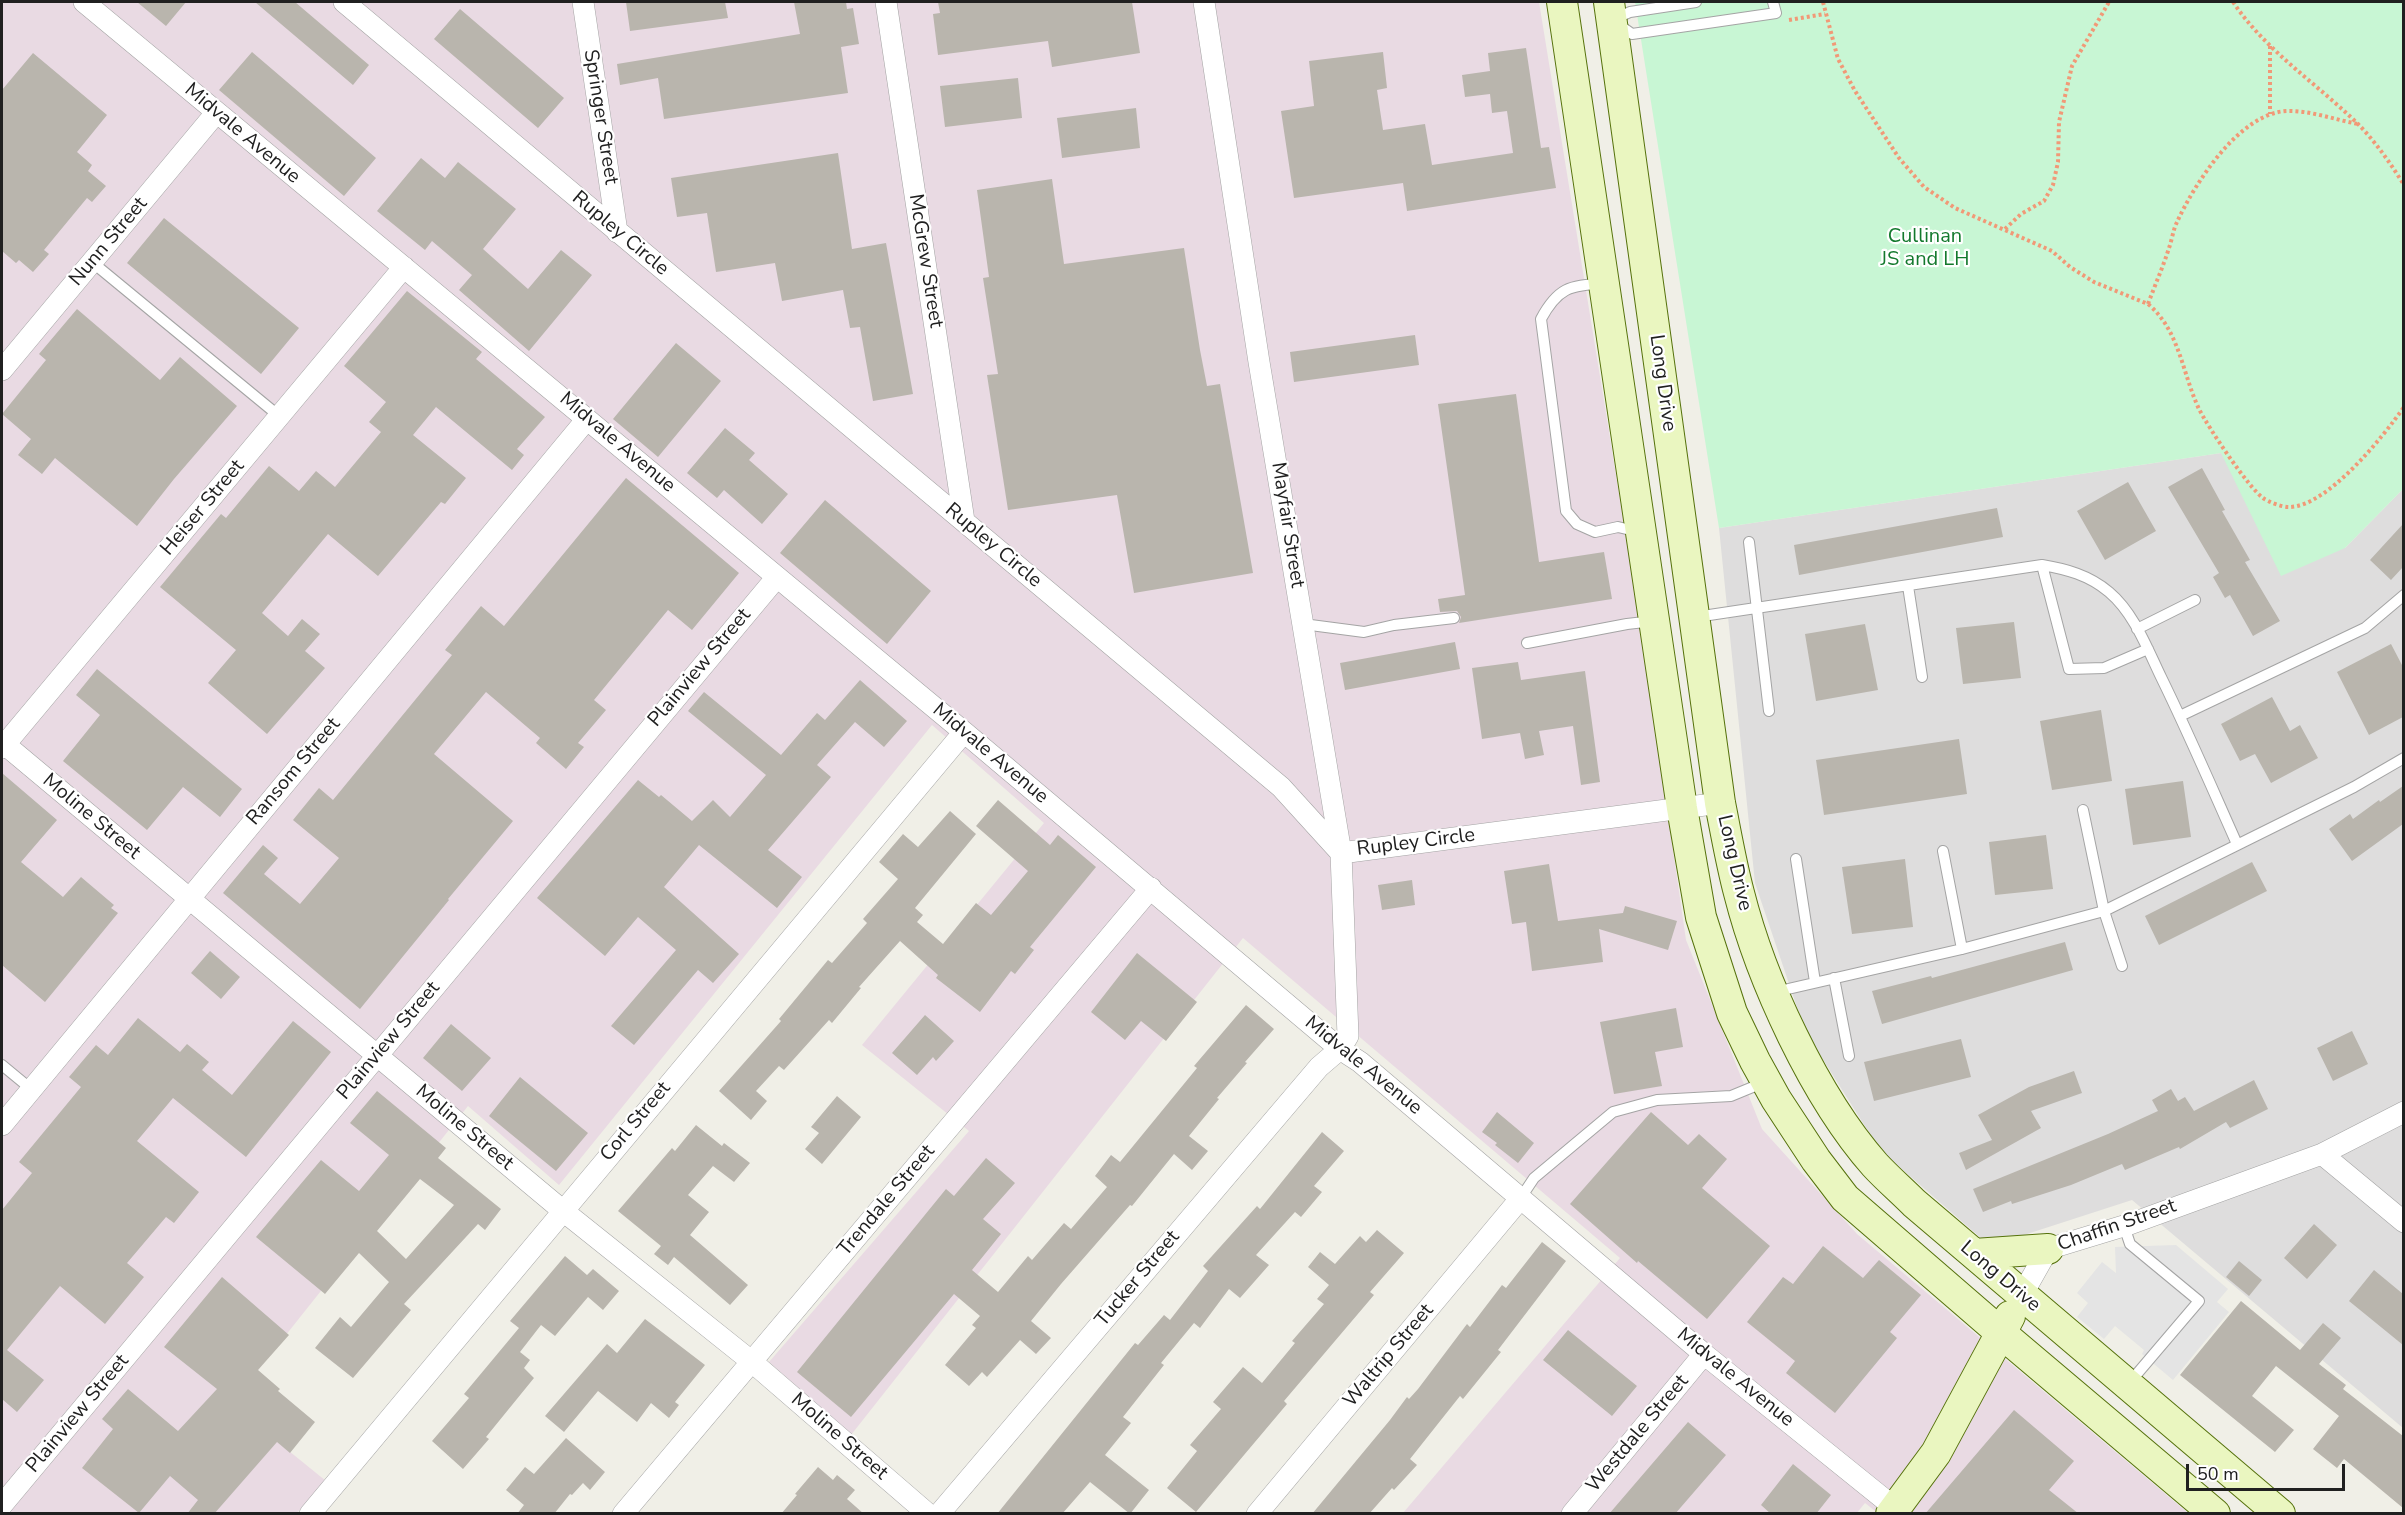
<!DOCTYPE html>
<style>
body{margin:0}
#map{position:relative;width:2405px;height:1515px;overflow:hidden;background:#f0efe7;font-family:"Nunito Sans",sans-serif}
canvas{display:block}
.frame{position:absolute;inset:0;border:3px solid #202020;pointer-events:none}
.scale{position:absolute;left:2186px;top:1464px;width:159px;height:27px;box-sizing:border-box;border:3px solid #202020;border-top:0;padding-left:8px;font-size:18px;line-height:21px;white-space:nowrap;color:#202020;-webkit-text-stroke:4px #fff;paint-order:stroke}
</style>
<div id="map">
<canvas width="2405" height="1515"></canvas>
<div class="frame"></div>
<div class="scale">50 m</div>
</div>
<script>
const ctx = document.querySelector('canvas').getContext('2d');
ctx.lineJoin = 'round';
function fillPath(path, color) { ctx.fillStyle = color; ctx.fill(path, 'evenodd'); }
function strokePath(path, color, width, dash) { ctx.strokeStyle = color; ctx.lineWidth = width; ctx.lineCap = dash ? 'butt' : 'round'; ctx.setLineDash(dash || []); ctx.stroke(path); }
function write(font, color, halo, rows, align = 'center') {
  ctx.font = font + ' "Nunito Sans",sans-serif'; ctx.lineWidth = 4.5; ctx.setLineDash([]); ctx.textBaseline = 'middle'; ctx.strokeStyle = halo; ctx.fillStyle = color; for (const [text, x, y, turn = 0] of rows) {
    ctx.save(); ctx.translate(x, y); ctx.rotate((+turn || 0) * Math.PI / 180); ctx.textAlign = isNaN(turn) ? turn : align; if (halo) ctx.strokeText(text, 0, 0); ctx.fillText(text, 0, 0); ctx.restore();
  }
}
const residential = new Path2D(`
 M 2221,453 L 2345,548 L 2403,489 L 2403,1428 L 2132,1200 L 1990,1246 L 1880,1150 L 1805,1031 L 1755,883 L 1719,528 Z`);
const industrial = new Path2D(`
 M 2,2 L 1539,2 L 1641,628 L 1686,940 L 1762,1129 L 1857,1234 L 2188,1513 L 1879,1514 L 1865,1503 L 1856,1514 L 1403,1513 L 1620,1258 L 1243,938 L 851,1435 L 769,1362 L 969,1131 L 862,1045 L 1044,823 L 932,725 L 559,1185 L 468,1106 L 231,1404 L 326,1481 L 297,1513 L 2,1514 Z`);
const park = new Path2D(`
 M 1635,2 L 2403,2 L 2403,489 L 2345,548 L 2281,576 L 2221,453 L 1719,528 Z`);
const parking = new Path2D(`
 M 2176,1245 L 2228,1289 L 2217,1302 L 2229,1312 L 2173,1380 L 2142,1354 L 2144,1350 L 2115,1326 L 2104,1339 L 2077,1317 L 2088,1303 L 2077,1293 L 2102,1262 L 2116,1273 L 2115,1247 Z`);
const building = new Path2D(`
 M 137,2 L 186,2 L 166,26 Z
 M 255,2 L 295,2 L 369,65 L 353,85 Z
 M 626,2 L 725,2 L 728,18 L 630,31 Z
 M 794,2 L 846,2 L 847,9 L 853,8 L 859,44 L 841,47 L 848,93 L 664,119 L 658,78 L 620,85 L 617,64 L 800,34 Z
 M 938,2 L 1132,2 L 1140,53 L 1052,67 L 1048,41 L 938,55 L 933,14 L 940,13 Z
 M 460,9 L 564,98 L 538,128 L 434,39 Z
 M 1526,48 L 1541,148 L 1549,147 L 1556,188 L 1407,211 L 1403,183 L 1294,198 L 1281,111 L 1314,106 L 1309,61 L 1383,52 L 1387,88 L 1377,90 L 1383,130 L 1425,124 L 1432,165 L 1513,153 L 1507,111 L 1492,113 L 1490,94 L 1465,97 L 1462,75 L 1490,71 L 1488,53 Z
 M 252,52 L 376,158 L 344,196 L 219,90 Z
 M 33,53 L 107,115 L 77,152 L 92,165 L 88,171 L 106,186 L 92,202 L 87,198 L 44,250 L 49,254 L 33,272 L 19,260 L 16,263 L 2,251 L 2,90 Z
 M 1018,78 L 1022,118 L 945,127 L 940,86 Z
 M 1136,108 L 1140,148 L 1062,158 L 1057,118 Z
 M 838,153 L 852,249 L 886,243 L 913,394 L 873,401 L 860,327 L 850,328 L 843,290 L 782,301 L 775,263 L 716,272 L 707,213 L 677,217 L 671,178 Z
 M 421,158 L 445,178 L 458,162 L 516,209 L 483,249 L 528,289 L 561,250 L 592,275 L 529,351 L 459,290 L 472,275 L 432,241 L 425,250 L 377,211 Z
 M 1052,179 L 1064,264 L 1184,248 L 1200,350 L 1207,386 L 1220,384 L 1253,573 L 1134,593 L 1117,495 L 1008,510 L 987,375 L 998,374 L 983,278 L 989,277 L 977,190 Z
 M 164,218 L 299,328 L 261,374 L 127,263 Z
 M 407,291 L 482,352 L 476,359 L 545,417 L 517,449 L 524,455 L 512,470 L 436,407 L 413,435 L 466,478 L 445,504 L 441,502 L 378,576 L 328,534 L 262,613 L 288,636 L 302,619 L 320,634 L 305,651 L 325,668 L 267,734 L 208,683 L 236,650 L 160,587 L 221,514 L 226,518 L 269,466 L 299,491 L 316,471 L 335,487 L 381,432 L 369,422 L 386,402 L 344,366 Z
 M 77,309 L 160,380 L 180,357 L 237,406 L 174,479 L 137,526 L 55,458 L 42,474 L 18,455 L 31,439 L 2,414 L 46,360 L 39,354 Z
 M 1415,335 L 1419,365 L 1294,382 L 1290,352 Z
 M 676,343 L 721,381 L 658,457 L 613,419 Z
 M 1516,394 L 1539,562 L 1604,552 L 1612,599 L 1459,623 L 1461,617 L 1457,611 L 1440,612 L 1438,599 L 1465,595 L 1438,404 Z
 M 725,428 L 755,453 L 749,460 L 788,494 L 762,524 L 724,490 L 717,498 L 687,473 Z
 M 2202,468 L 2225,510 L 2222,511 L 2250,560 L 2245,562 L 2280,621 L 2253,636 L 2230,595 L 2225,598 L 2213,577 L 2219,573 L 2168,487 Z
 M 626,478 L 739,573 L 692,630 L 668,610 L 594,700 L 606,710 L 578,743 L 584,747 L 566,769 L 536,743 L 540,738 L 486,692 L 434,754 L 513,821 L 448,899 L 449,900 L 360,1009 L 223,893 L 263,845 L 278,858 L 264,874 L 300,904 L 339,858 L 293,820 L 319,788 L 333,800 L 452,655 L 445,650 L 481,606 L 504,626 Z
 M 2128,482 L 2156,531 L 2105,560 L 2077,511 Z
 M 825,500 L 931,591 L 887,644 L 780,553 Z
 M 1997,508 L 2003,537 L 1799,575 L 1794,545 Z
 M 2403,524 L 2403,567 L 2391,580 L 2370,560 Z
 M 2014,622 L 2021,678 L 1963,684 L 1956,628 Z
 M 1865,624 L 1878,690 L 1816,701 L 1805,634 Z
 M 1455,642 L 1460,669 L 1345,690 L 1340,663 Z
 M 2391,644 L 2403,667 L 2403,717 L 2369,735 L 2337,672 Z
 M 1518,662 L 1521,680 L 1585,671 L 1600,782 L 1581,785 L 1573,726 L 1539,731 L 1544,755 L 1525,759 L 1520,733 L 1482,739 L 1472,668 Z
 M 97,669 L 242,789 L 220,817 L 183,787 L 147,830 L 63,761 L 100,715 L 76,695 Z
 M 860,680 L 907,721 L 884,747 L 855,722 L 817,765 L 831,777 L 768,850 L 802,877 L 777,908 L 699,845 L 664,887 L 739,954 L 713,983 L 698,970 L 634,1045 L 611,1026 L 676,950 L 638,917 L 605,956 L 537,898 L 638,780 L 659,797 L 661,795 L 692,821 L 713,800 L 730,817 L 766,775 L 688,711 L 704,692 L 781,755 L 817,713 L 825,720 Z
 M 2272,697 L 2290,731 L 2300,725 L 2318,758 L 2271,783 L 2255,754 L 2240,761 L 2221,724 Z
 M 2101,710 L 2112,781 L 2052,790 L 2040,721 Z
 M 1959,739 L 1967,794 L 1824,815 L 1816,760 Z
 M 2,773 L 57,820 L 21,862 L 63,897 L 81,877 L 114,905 L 111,908 L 118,913 L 45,1002 L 2,965 Z
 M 2183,781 L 2191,837 L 2133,845 L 2125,789 Z
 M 2403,786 L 2403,824 L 2352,861 L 2329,829 L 2350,814 L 2353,819 L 2379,800 L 2380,802 Z
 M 998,800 L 1050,845 L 1058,835 L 1096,867 L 1030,947 L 1034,950 L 1015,974 L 1011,971 L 980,1012 L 936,978 L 938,975 L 900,941 L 859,987 L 861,988 L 832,1023 L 829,1020 L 784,1070 L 779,1066 L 756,1091 L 767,1101 L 751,1120 L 719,1091 L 781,1021 L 779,1019 L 828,960 L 832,963 L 867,923 L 863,919 L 898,879 L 879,862 L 903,834 L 918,847 L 950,811 L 976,834 L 915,908 L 923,915 L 917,922 L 943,944 L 976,903 L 991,915 L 1028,871 L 976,826 Z
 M 2046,835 L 2053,889 L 1995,895 L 1989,842 Z
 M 1905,859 L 1913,927 L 1852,934 L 1842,867 Z
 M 2252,862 L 2267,891 L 2159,945 L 2145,916 Z
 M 1549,864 L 1558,921 L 1623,913 L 1625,906 L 1677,921 L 1668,950 L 1599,929 L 1603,962 L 1532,971 L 1526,922 L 1512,924 L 1504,871 Z
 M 1412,880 L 1415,905 L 1382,910 L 1378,885 Z
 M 2065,942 L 2073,970 L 1882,1024 L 1872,991 L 1931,976 L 1932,978 Z
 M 210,951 L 240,977 L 221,999 L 191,973 Z
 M 1137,953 L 1197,1002 L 1166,1041 L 1141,1021 L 1125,1040 L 1091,1012 Z
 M 1246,1005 L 1274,1029 L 1245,1062 L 1247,1063 L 1217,1098 L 1219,1099 L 1189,1136 L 1208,1151 L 1192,1170 L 1174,1154 L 1132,1206 L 1130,1205 L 1061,1284 L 1031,1321 L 1051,1338 L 1036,1354 L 1020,1340 L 987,1377 L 982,1372 L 969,1386 L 945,1365 L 976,1328 L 972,1325 L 980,1316 L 954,1294 L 851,1417 L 797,1372 L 946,1189 L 954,1196 L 986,1158 L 1015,1183 L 983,1219 L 1001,1234 L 972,1270 L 998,1292 L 1028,1256 L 1032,1260 L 1064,1223 L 1071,1229 L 1107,1187 L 1095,1176 L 1111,1155 L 1120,1162 L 1197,1068 L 1194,1066 Z
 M 1676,1008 L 1683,1047 L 1655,1052 L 1662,1086 L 1614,1094 L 1600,1022 Z
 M 925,1015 L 954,1041 L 936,1061 L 933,1057 L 917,1075 L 892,1053 Z
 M 138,1018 L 180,1052 L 187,1044 L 209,1062 L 202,1070 L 232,1095 L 293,1021 L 331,1052 L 246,1157 L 173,1098 L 137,1141 L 199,1192 L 174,1223 L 166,1217 L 127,1263 L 144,1277 L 105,1324 L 60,1286 L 7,1350 L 44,1380 L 17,1412 L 2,1399 L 2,1210 L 32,1173 L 19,1162 L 81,1087 L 69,1077 L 96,1045 L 108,1055 Z
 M 451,1024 L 491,1058 L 462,1091 L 423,1058 Z
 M 2352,1031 L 2368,1064 L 2333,1081 L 2317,1048 Z
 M 1961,1039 L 1971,1077 L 1874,1101 L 1864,1062 Z
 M 2074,1071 L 2082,1093 L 2031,1111 L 2041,1128 L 1966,1170 L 1959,1153 L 1992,1140 L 1978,1115 L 2029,1087 Z
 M 520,1077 L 588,1133 L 556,1171 L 489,1116 Z
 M 2254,1080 L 2268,1109 L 2230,1128 L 2226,1122 L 2180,1149 L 2179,1147 L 2125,1170 L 2122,1164 L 2071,1185 L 2012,1204 L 2011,1201 L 1983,1212 L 1973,1189 L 2108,1134 L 2158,1111 L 2152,1100 L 2171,1089 L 2178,1101 L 2185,1097 L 2194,1111 Z
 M 377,1091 L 446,1148 L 438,1158 L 501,1209 L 485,1230 L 478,1224 L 404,1304 L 411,1310 L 353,1378 L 315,1348 L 340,1317 L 351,1327 L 389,1282 L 359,1253 L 325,1294 L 256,1237 L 321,1160 L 359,1191 L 389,1155 L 350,1123 ZM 420,1179 L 454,1205 L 406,1259 L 377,1231 Z
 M 837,1096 L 861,1117 L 822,1164 L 805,1149 L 819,1133 L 811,1127 Z
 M 1497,1112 L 1534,1143 L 1518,1163 L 1495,1145 L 1497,1143 L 1482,1132 Z
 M 1651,1112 L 1688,1145 L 1699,1134 L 1727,1159 L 1702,1188 L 1770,1246 L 1707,1319 L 1638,1261 L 1637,1263 L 1570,1204 Z
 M 696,1125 L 722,1146 L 724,1143 L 750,1163 L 734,1182 L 713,1166 L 688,1195 L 709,1212 L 690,1235 L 748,1285 L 730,1305 L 674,1257 L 668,1265 L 654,1254 L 661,1246 L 618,1211 L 672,1148 L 675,1151 Z
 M 1322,1132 L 1344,1151 L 1314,1186 L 1322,1192 L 1301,1217 L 1295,1212 L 1256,1255 L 1269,1265 L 1240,1298 L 1229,1289 L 1200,1328 L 1194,1323 L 1161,1363 L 1164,1365 L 1123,1417 L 1131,1423 L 1105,1455 L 1149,1490 L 1130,1514 L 1090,1482 L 1062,1514 L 997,1514 L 1135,1343 L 1138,1345 L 1164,1315 L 1170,1320 L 1208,1271 L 1203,1266 L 1257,1206 L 1260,1209 Z
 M 2314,1224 L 2337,1245 L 2307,1279 L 2284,1258 Z
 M 1377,1230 L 1404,1253 L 1370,1292 L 1374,1295 L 1284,1401 L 1287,1404 L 1196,1512 L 1167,1488 L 1197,1451 L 1190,1445 L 1221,1409 L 1213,1402 L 1243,1367 L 1262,1383 L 1295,1343 L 1292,1341 L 1324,1304 L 1317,1299 L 1329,1285 L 1308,1267 L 1320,1252 L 1335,1264 L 1360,1236 L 1366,1242 Z
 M 1542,1242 L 1566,1261 L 1498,1350 L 1501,1352 L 1463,1399 L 1460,1396 L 1410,1459 L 1417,1465 L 1394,1490 L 1392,1488 L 1369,1514 L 1312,1514 L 1390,1420 L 1407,1397 L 1409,1399 L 1418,1389 L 1467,1324 L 1470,1327 L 1502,1285 L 1506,1288 Z
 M 1823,1246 L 1863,1278 L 1879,1260 L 1921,1295 L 1890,1332 L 1897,1338 L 1835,1413 L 1786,1373 L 1795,1361 L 1747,1322 L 1783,1277 L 1793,1284 Z
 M 565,1256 L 587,1275 L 593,1269 L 619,1291 L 603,1310 L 588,1297 L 555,1336 L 541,1325 L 520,1352 L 530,1360 L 524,1368 L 534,1378 L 486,1437 L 489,1439 L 463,1469 L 432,1441 L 469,1398 L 464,1394 L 519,1328 L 510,1321 Z
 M 2239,1261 L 2262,1280 L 2249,1296 L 2226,1277 Z
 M 2374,1270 L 2403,1294 L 2403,1345 L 2349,1301 Z
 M 222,1277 L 289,1335 L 258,1370 L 280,1389 L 278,1391 L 315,1422 L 290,1453 L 277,1442 L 214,1514 L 187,1514 L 198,1500 L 170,1476 L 139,1513 L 82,1468 L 113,1429 L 102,1419 L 128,1389 L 178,1431 L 217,1389 L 164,1347 Z
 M 2241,1301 L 2300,1350 L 2323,1323 L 2341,1338 L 2319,1364 L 2346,1385 L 2343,1389 L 2403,1436 L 2403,1508 L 2344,1459 L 2337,1468 L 2313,1449 L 2339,1416 L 2276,1366 L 2252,1396 L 2294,1430 L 2275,1452 L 2180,1375 Z
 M 645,1319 L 705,1365 L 675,1402 L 679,1405 L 669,1418 L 651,1403 L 637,1422 L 598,1391 L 564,1432 L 545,1416 L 607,1344 L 617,1353 Z
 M 1568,1330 L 1637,1386 L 1612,1416 L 1543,1360 Z
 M 2014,1410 L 2074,1461 L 2049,1490 L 2079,1514 L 1925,1514 Z
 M 1688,1422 L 1726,1455 L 1675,1514 L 1609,1514 Z
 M 566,1438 L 605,1472 L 590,1490 L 583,1483 L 572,1495 L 570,1494 L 554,1514 L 517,1514 L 524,1505 L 506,1490 L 525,1467 L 534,1474 Z
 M 1793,1464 L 1831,1495 L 1816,1514 L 1771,1514 L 1761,1505 Z
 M 818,1467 L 833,1480 L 837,1475 L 855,1490 L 847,1499 L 864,1514 L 781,1514 L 797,1495 L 795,1494 Z`);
const path = new Path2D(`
 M 1823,2 L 1838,59 L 1855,91 L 1899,158 L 1924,187 L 1955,208 L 2052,251 L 2070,267 L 2094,282 L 2148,304 C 2180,331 2182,373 2199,409 C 2208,427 2248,487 2263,498 C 2269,502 2281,507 2289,507 C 2327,507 2383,437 2404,407
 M 2233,2 C 2265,50 2316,83 2357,123 C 2375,141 2391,164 2404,185
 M 1789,20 L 1825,14
 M 2270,46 L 2270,114
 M 2005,229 L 2021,214 L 2044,201 L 2053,185 L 2058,162 L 2059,122 L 2072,66 L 2109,2
 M 2148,304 C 2155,285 2163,267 2169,248 C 2172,240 2173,230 2177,222 C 2195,183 2239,114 2286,111 C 2309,110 2336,120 2358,124`);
const lane = new Path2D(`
 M 1696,2 L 1630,12 L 1612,20 L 1632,34 L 1776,13 L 1773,2
 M 92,262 L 279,416
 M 1604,284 C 1570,284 1557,289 1541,319 L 1566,511 L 1577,524 L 1595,532 L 1618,527 L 1639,532
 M 1749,542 L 1769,711
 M 2042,565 L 2069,669 L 2104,668 L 2148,649
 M 1908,586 L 1922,677
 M 1696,617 L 2042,565 C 2066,569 2089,575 2109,592 C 2134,613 2147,648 2161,677 C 2188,732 2212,788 2237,844
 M 1303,624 L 1364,632 L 1394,625 L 1454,618
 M 2137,629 L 2195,600
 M 1527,643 L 1627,624 L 1653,621
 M 2180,716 L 2365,628 L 2404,595
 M 2083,810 L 2104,911 L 2122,966
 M 1943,851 L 1962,949
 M 1796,859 L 1815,982
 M 1834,978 L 1849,1056
 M 1775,992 L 1962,949 L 2104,911 L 2354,787 L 2404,758
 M 2,1065 L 31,1089
 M 1520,1199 L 1534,1178 L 1613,1112 L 1657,1100 L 1731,1096 L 1765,1082
 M 2124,1226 L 2130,1244 L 2199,1301 L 2130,1382`);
const street = new Path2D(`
 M 84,2 L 964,732 L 1340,1049 L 1360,1062 L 1704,1354 L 1895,1508
 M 344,2 L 1281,787 L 1341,853 L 1720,803
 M 583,2 L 617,232
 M 886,2 L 964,521
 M 2,370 L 216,113
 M 2,742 L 562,1210 L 751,1361 L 928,1514
 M 2,748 L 404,267
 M 2,1125 L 587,419
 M 2322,1154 L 2404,1222
 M 2022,1295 L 2048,1249 L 2130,1224 L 2322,1154 L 2404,1112
 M 2,1505 L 777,577
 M 310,1514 L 964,732
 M 623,1514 L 1151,888
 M 939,1514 L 1319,1067 L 1340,1049 L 1348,1036 L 1341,853 L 1259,362 L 1204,2
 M 1257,1514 L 1520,1199
 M 1572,1514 L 1704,1354`);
const secondary = new Path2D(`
 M 1562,2 L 1682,808 L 1701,917 L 1732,1013 L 1755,1061 L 1776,1099 L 1816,1160 L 1845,1198 L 2001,1333 L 2215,1514
 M 1609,2 L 1720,803 C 1726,833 1731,863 1739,893 C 1761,980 1815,1097 1875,1165 C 1887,1178 1901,1190 1914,1203 L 2280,1514
 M 1974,1254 L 2048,1249
 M 1891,1514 L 1936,1453 L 2010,1316`);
const streetNames = [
 ["Springer Street",600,117,81],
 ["Midvale Avenue",242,134,40],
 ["Rupley Circle",620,234,40],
 ["Nunn Street",109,242,-50],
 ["McGrew Street",925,261,81],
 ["Long Drive",1662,383,82],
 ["Midvale Avenue",617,443,40],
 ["Heiser Street",203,508,-50],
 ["Mayfair Street",1287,525,81],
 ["Rupley Circle",993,546,40],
 ["Plainview Street",700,668,-50],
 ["Midvale Avenue",990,754,40],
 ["Ransom Street",294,772,-50],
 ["Moline Street",91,817,40],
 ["Rupley Circle",1416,843,-7],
 ["Long Drive",1734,863,77],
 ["Plainview Street",389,1041,-50],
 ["Midvale Avenue",1363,1066,39],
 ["Corl Street",636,1122,-50],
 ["Moline Street",464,1128,40],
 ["Trendale Street",887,1201,-50],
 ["Chaffin Street",2117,1226,-19],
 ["Long Drive",2000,1277,40],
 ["Tucker Street",1138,1279,-50],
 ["Waltrip Street",1389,1356,-50],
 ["Midvale Avenue",1735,1378,39],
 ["Plainview Street",78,1414,-50],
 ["Westdale Street",1638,1434,-50],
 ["Moline Street",839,1437,41]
];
const parkNames = [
 ["Cullinan",1925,237],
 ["JS and LH",1925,260]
];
fillPath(residential, '#dedddd');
fillPath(industrial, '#e9dae3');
fillPath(park, '#c8f6d4');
fillPath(parking, '#e4e4e4');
fillPath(building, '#b9b5ad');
strokePath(lane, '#a4a4a4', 12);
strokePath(street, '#a4a4a4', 22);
strokePath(secondary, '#56720c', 32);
strokePath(path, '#f19977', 4, [3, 3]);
strokePath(lane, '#fff', 10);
strokePath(street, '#fff', 21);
strokePath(secondary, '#eaf6c0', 30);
write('20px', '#202020', '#fff', streetNames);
write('20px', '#13792d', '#fff', parkNames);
</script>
